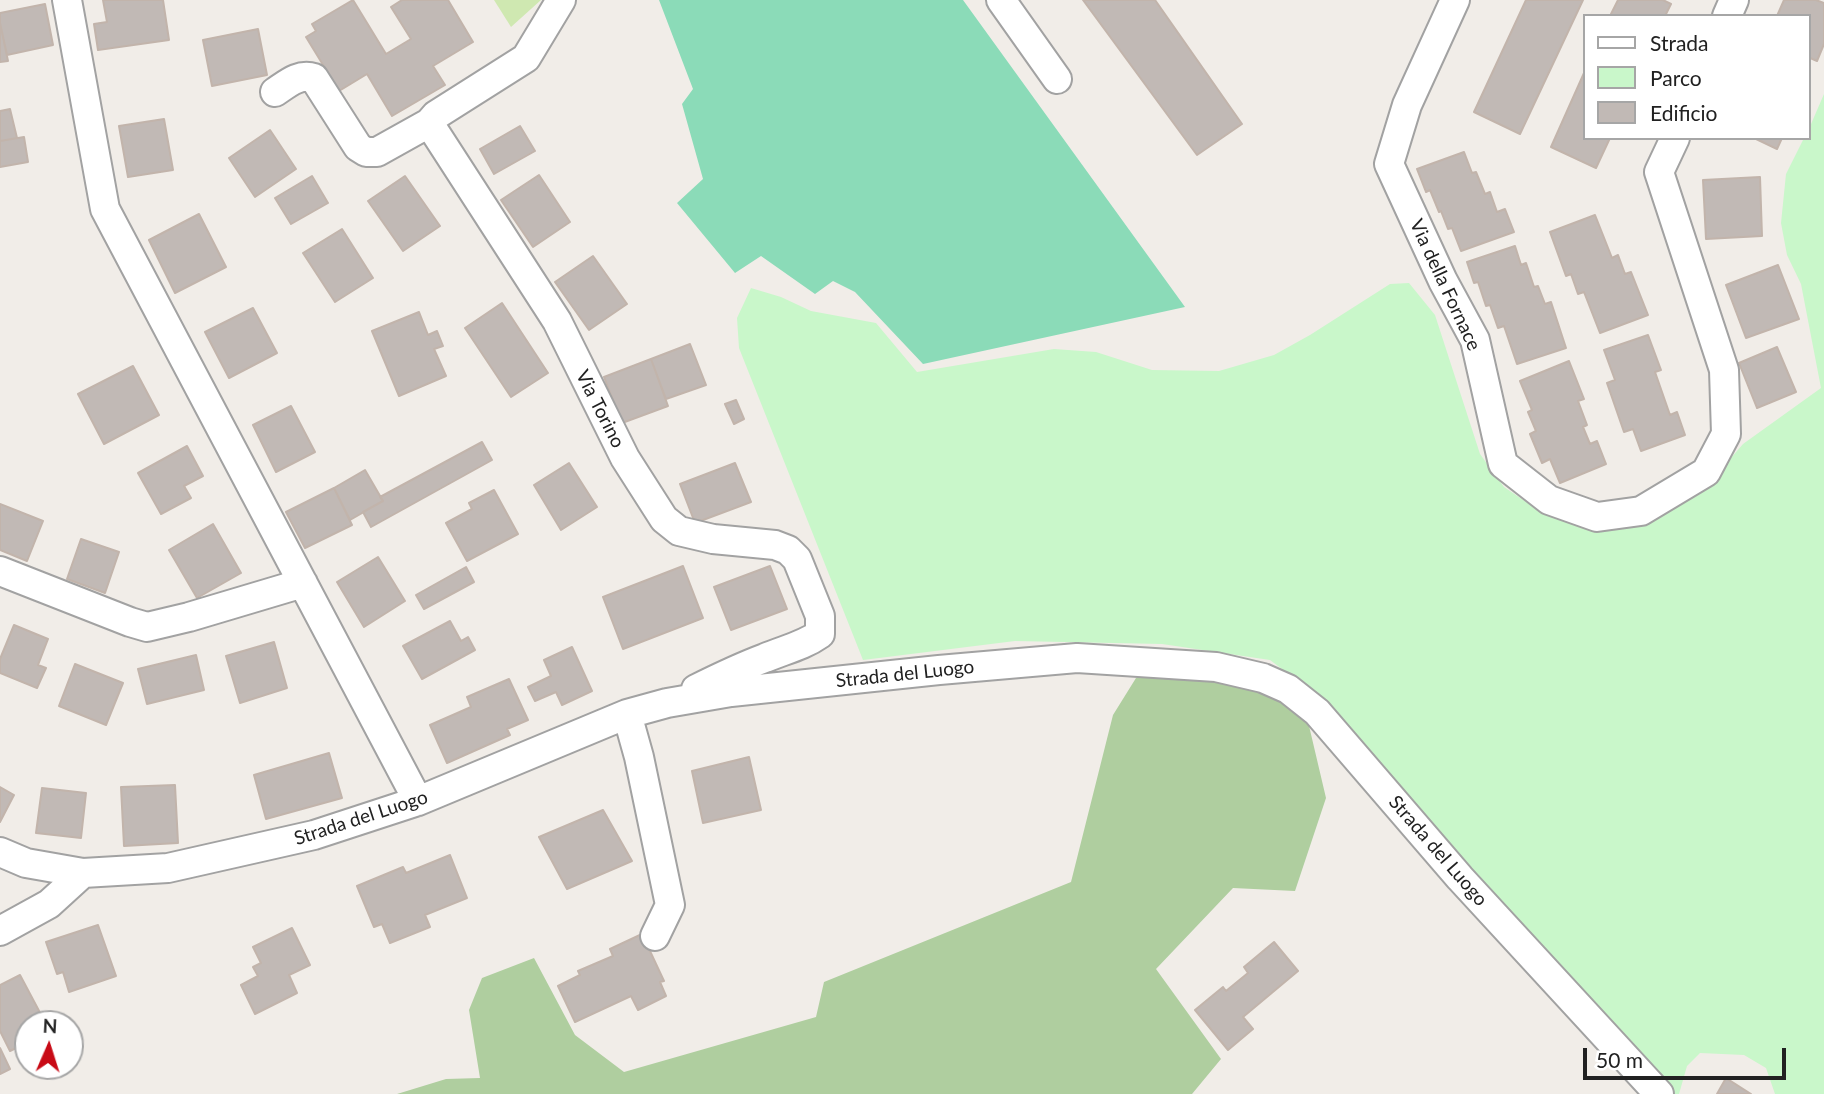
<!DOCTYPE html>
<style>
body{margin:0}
#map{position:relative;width:1824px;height:1094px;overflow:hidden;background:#f1ede8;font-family:Lato,sans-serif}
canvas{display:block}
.legend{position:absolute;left:1583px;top:14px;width:228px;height:126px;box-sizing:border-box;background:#fff;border:2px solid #a6a6a6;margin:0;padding:9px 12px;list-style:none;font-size:21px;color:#212121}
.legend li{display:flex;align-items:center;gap:14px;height:35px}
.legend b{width:35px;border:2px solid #a6a6a6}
.north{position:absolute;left:14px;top:1010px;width:70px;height:70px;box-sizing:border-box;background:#fff;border:2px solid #a6a6a6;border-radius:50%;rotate:3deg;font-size:19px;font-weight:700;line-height:28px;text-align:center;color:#212121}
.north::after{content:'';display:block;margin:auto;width:24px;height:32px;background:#c80a15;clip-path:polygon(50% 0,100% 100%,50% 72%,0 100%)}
.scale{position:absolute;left:1583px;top:1048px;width:203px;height:32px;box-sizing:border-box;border:4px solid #212121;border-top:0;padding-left:9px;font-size:21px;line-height:24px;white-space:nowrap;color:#212121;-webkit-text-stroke:5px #fff;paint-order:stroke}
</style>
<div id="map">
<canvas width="1824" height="1094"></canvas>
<ul class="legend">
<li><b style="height:9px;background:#fff"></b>Strada</li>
<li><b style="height:19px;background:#c9f7ca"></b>Parco</li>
<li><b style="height:19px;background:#c1b9b5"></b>Edificio</li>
</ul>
<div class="north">N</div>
<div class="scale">50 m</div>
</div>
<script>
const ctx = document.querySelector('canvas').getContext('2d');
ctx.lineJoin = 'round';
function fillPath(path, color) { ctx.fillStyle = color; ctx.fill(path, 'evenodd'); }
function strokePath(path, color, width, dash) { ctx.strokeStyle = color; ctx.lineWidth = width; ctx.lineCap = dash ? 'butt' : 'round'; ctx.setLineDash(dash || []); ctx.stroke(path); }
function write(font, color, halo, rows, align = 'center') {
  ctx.font = font + ' Lato,sans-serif'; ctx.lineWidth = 5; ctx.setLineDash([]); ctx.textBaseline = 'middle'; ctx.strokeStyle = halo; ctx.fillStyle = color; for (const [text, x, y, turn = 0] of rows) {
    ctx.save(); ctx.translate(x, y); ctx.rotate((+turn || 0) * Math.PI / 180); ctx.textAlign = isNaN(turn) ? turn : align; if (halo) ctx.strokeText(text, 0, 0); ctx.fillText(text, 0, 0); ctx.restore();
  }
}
const grass = new Path2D(`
 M 494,0 L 541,0 L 511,27 Z`);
const forest = new Path2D(`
 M 1214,677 L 1271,692 L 1306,713 L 1326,798 L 1295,891 L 1233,888 L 1156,969 L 1221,1059 L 1192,1094 L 397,1094 L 446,1079 L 480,1078 L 469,1010 L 482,978 L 534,958 L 575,1035 L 624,1072 L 816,1017 L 824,982 L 1071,882 L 1113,715 L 1136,678 Z`);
const park = new Path2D(`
 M 1824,94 L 1824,1094 L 1775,1094 L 1766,1068 L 1744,1055 L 1700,1053 L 1687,1066 L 1679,1094 L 1669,1094 L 1618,1041 L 1326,702 L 1270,660 L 1162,644 L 1015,641 L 863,660 L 739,348 L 737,318 L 751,288 L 781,297 L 811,311 L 876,323 L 917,372 L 1054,349 L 1096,352 L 1152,370 L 1219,371 L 1274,355 L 1310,335 L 1390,284 L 1409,283 L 1435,315 L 1480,454 L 1504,487 L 1541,512 L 1591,528 L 1645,524 L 1700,494 L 1743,444 L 1821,388 L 1801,284 L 1787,255 L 1781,223 L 1786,174 L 1804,138 L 1808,138 L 1808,131 Z`);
const pitch = new Path2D(`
 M 659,0 L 963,0 L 1185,307 L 923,364 L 855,292 L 833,281 L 815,294 L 761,256 L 735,273 L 677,203 L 703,179 L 682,104 L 693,89 Z`);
const building = new Path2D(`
 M 103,0 L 163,0 L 169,40 L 98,50 L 94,24 L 107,22 Z
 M 353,0 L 386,54 L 411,39 L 391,7 L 402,0 L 448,0 L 473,42 L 433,66 L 445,85 L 392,116 L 367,74 L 339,91 L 306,37 L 316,31 L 312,24 Z
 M 1083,0 L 1155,0 L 1242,124 L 1197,155 Z
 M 1526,0 L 1583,0 L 1520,134 L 1474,112 Z
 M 1618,0 L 1663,0 L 1671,4 L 1665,16 L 1610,16 Z
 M 1784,0 L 1816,0 L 1824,3 L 1824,44 L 1817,61 L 1808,57 L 1808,16 L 1777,16 Z
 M 45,4 L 53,45 L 7,55 L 0,23 L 0,13 Z
 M 0,23 L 8,61 L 0,62 Z
 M 258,29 L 267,75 L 212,86 L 203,40 Z
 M 1584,73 L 1584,138 L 1610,138 L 1596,168 L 1551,147 Z
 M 10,109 L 17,138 L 0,141 L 0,111 Z
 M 164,119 L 173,170 L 128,177 L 119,126 Z
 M 520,126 L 535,151 L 494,174 L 480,149 Z
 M 270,130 L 296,169 L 255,197 L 229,158 Z
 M 24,137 L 28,162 L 0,167 L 0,141 Z
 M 1754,138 L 1782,138 L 1777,149 Z
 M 1464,152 L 1472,173 L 1476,172 L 1485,194 L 1490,192 L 1497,212 L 1505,209 L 1514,232 L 1461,251 L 1452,228 L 1448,229 L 1441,211 L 1439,212 L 1430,190 L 1426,192 L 1417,169 Z
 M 539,175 L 570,222 L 533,247 L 501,200 Z
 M 312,176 L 328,203 L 291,224 L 275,198 Z
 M 405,176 L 440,226 L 403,251 L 368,201 Z
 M 1760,177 L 1762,236 L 1706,239 L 1703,180 Z
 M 199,214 L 226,267 L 175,293 L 149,240 Z
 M 1595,215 L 1612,258 L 1618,255 L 1625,274 L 1631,272 L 1648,315 L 1600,333 L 1584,292 L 1578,294 L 1571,274 L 1566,276 L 1550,232 Z
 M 342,229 L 373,278 L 335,302 L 303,253 Z
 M 1515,246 L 1521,265 L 1526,263 L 1534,287 L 1538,286 L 1545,304 L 1551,302 L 1566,348 L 1517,364 L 1504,326 L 1498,328 L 1490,305 L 1486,306 L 1478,282 L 1474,283 L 1467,262 Z
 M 593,256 L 627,304 L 589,330 L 555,282 Z
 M 1778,265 L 1799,319 L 1746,338 L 1726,285 Z
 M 502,303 L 548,373 L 511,397 L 465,328 Z
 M 253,308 L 277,353 L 229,378 L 205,332 Z
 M 419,312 L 428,335 L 437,331 L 443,346 L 434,349 L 446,376 L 399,396 L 372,331 Z
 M 1648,335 L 1661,370 L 1655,372 L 1670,415 L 1677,412 L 1685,435 L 1641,451 L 1633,429 L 1624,432 L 1607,383 L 1615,380 L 1604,350 Z
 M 690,344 L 706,385 L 666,399 L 651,359 Z
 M 1777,347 L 1796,392 L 1757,408 L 1739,363 Z
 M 651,359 L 668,406 L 622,423 L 604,377 Z
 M 1569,361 L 1584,399 L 1578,401 L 1587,425 L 1583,427 L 1590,444 L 1597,441 L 1606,464 L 1560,483 L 1550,459 L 1542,463 L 1530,434 L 1536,431 L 1528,412 L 1532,410 L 1520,381 Z
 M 133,366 L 159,415 L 104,444 L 78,394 Z
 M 736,400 L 744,419 L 734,424 L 725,404 Z
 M 291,406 L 315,452 L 276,472 L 253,425 Z
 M 482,442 L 492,460 L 371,527 L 363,512 L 383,501 L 380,497 Z
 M 187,446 L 203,476 L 184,486 L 191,498 L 161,514 L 138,473 Z
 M 569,463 L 597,507 L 561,530 L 534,485 Z
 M 735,463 L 751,502 L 695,523 L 680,484 Z
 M 365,470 L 383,501 L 350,520 L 334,488 Z
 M 334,488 L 352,525 L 305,548 L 286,512 Z
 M 494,490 L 518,534 L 467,561 L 446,523 L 472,509 L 469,503 Z
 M 0,504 L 43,521 L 27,561 L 0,550 Z
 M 213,524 L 241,573 L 197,598 L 169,550 Z
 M 81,539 L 119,552 L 105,593 L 67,579 Z
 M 378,557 L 405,601 L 364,627 L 337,582 Z
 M 683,566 L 703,618 L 623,649 L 603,597 Z
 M 770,566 L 787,609 L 731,630 L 714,587 Z
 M 466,567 L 474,582 L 424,609 L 416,595 Z
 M 450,621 L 461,641 L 468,637 L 475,650 L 422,679 L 403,646 Z
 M 14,625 L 48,639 L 38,665 L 46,668 L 37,688 L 0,673 L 0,659 Z
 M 274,642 L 287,688 L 240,703 L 226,656 Z
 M 572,647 L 592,691 L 562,705 L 556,692 L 535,701 L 528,687 L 551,676 L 544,660 Z
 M 196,655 L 204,690 L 147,704 L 138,669 Z
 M 75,664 L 123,683 L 106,725 L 59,706 Z
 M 509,679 L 528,720 L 507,729 L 510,735 L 447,763 L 430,725 L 471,707 L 467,697 Z
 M 329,753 L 342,798 L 266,819 L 254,775 Z
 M 749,757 L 761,810 L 703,823 L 692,771 Z
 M 175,785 L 178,843 L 124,846 L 121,787 Z
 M 0,787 L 14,795 L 0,822 Z
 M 42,788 L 86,793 L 81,838 L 36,833 Z
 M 603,810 L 632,861 L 567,889 L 539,837 Z
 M 450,855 L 467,898 L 425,915 L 430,927 L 390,943 L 382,924 L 374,927 L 357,886 L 403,867 L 406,873 Z
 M 98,925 L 116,976 L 69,992 L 63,972 L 57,974 L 46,942 Z
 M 292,928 L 310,965 L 289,975 L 297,993 L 255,1014 L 241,985 L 258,976 L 253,967 L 261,963 L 253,947 Z
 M 642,934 L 664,981 L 660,982 L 666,996 L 638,1010 L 631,996 L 575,1022 L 558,986 L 580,975 L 578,971 L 613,956 L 610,949 Z
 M 1274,942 L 1298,971 L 1243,1017 L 1253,1029 L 1228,1050 L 1195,1010 L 1223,987 L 1226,991 L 1248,973 L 1244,967 Z
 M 20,975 L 46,1024 L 28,1024 L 28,1042 L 10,1051 L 0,1031 L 0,985 Z
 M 0,1048 L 10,1069 L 0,1074 Z
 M 1726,1078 L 1751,1094 L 1717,1094 Z`);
const minor = new Path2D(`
 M 67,0 L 105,209 L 418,801
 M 561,0 L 526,58 L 436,115 L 429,123 L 557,321 L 625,458 L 664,519 L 679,531 L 713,539 L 775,545 L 788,550 L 797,559 L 820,616 L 820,634 C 803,646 784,650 765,658 C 741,667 718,678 696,689
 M 1001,0 L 1057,79
 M 1455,0 L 1407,105 L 1389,164 L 1443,281 L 1475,340 L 1503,464 L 1549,500 L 1597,517 L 1641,511 L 1706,472 L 1726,434 L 1724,370 L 1659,172 L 1675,138
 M 1727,16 L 1734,0
 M 275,92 C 287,84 299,73 314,78 L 358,147 L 366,152 L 377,152 L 429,123
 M 0,571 L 130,622 L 147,627 L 189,617 L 303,583
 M 627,714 L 639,757 L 670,905 L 655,936
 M 0,852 L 26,863 L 83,873 L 168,868 L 314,835 L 418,801 L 627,714 L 667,703 L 731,692 L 939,670 L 1077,658 L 1216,667 L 1263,678 L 1288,689 L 1317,712 L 1460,878 L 1659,1094
 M 0,931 L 49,904 L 83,873`);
const streetNames = [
 ["Via della Fornace",1445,285,65],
 ["Via Torino",600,409,63],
 ["Strada del Luogo",905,674,-6],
 ["Strada del Luogo",361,818,-18],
 ["Strada del Luogo",1438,851,49]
];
fillPath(grass, '#cfe8b1');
fillPath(forest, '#afce9f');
fillPath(park, '#c9f7ca');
fillPath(pitch, '#8bdbb8');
fillPath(building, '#c1b9b5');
strokePath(building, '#c2b4ab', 2);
strokePath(minor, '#a2a2a2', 32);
strokePath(minor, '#fff', 28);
write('19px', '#212121', '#fff', streetNames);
</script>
